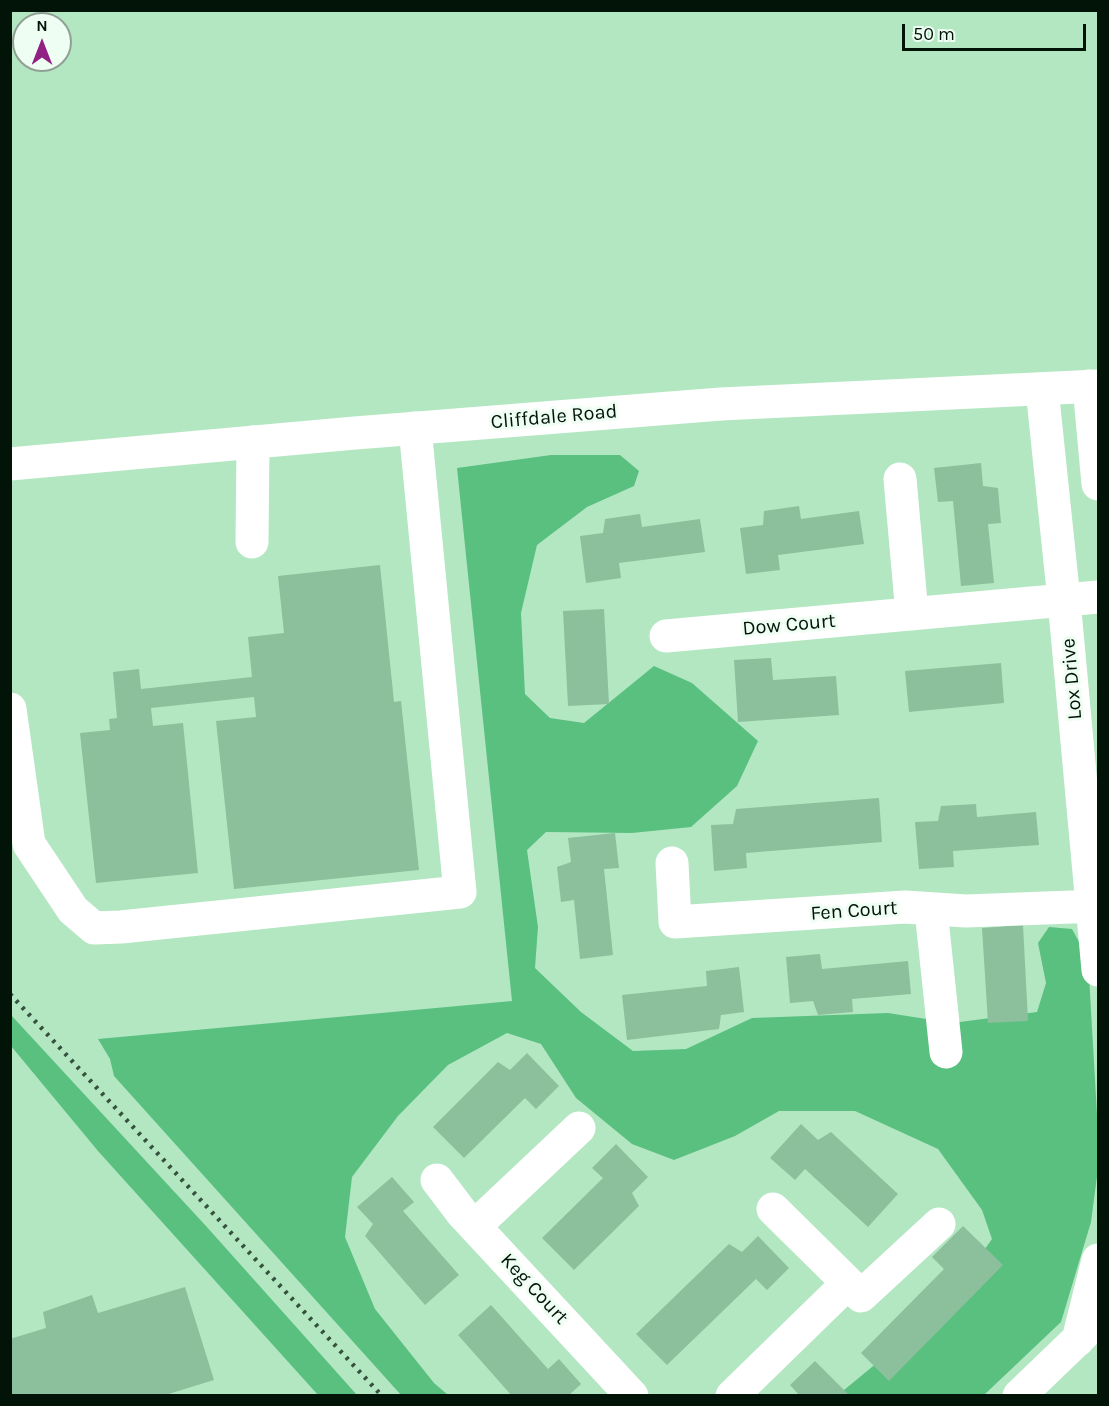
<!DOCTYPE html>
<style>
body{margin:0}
#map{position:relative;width:1109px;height:1406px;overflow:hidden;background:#b3e7c2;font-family:Karla,sans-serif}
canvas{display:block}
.frame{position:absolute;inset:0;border:12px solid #021408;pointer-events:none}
.north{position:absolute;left:12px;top:12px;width:60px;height:60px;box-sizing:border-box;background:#effef3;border:2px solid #90a095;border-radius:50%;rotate:0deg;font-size:16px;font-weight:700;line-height:24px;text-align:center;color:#021408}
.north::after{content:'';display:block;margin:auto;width:21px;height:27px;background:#912283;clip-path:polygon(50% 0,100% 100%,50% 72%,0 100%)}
.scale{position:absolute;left:902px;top:24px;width:184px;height:27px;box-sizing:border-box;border:3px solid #021408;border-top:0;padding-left:8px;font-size:18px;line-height:21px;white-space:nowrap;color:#021408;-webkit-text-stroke:4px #effef3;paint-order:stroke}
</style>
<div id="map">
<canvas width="1109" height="1406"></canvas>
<div class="frame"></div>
<div class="north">N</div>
<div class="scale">50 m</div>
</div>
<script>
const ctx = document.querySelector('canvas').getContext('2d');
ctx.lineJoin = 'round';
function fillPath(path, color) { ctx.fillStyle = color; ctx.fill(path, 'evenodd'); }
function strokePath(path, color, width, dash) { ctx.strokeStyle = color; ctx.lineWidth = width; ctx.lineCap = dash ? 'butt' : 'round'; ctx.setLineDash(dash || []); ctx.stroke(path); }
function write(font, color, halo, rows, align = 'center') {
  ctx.font = font + ' Karla,sans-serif'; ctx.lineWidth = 6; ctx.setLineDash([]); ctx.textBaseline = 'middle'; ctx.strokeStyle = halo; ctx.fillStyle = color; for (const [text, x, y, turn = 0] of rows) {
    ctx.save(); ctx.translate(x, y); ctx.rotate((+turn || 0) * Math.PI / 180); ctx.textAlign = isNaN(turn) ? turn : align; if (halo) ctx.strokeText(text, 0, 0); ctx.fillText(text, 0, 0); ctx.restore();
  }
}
const green = new Path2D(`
 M 551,455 L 620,455 L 639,471 L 634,486 L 587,507 L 537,545 L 521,613 L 525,694 L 550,718 L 584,723 L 654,666 L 692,683 L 758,741 L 737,786 L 691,827 L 632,833 L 546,832 L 527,850 L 538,927 L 535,968 L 581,1012 L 633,1051 L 686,1049 L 752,1018 L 888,1013 L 952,1023 L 1037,1012 L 1046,983 L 1038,943 L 1049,927 L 1072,929 L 1088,958 L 1098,1132 L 1098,1169 L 1091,1222 L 1061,1322 L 984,1395 L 838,1395 L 941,1310 L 992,1239 L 982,1210 L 938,1149 L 855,1111 L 779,1111 L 735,1136 L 674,1160 L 632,1144 L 576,1098 L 541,1044 L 507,1033 L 448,1065 L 398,1116 L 352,1177 L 345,1237 L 375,1309 L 434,1383 L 448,1395 L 401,1395 L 114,1076 L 110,1059 L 98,1039 L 512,1001 L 457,468 Z
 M 11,1015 L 206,1226 L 357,1395 L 318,1395 L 98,1151 L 11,1046 Z`);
const building = new Path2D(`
 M 981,463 L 983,486 L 998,488 L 1001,523 L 988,524 L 994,583 L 961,586 L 953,501 L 938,502 L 934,468 Z
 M 799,506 L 801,519 L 859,511 L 864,544 L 778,555 L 780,570 L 746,574 L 740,528 L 763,525 L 764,511 Z
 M 640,514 L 642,527 L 700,519 L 705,552 L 619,563 L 621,578 L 586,583 L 580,536 L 603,533 L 605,519 Z
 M 380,565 L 394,702 L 401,701 L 419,870 L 234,889 L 216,721 L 256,717 L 254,697 L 151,708 L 153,726 L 183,723 L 198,873 L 96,883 L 80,733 L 110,730 L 109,719 L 117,718 L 113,672 L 139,669 L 141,689 L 252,677 L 248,637 L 284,633 L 278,576 Z
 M 604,609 L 609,704 L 568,706 L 563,611 Z
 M 771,658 L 773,680 L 836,676 L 839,715 L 738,722 L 734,660 Z
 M 1001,663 L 1004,703 L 909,712 L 905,671 Z
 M 879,798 L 882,842 L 746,853 L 747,868 L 714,871 L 711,825 L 733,824 L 736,809 Z
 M 976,804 L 977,817 L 1036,812 L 1039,845 L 953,851 L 954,867 L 919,869 L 915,822 L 938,821 L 941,806 Z
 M 615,833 L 619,868 L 604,869 L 613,955 L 580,959 L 574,900 L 561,902 L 557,867 L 571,862 L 568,838 Z
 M 1023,925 L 1028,1021 L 988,1023 L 982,928 Z
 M 820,954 L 822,969 L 908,961 L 911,994 L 852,999 L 853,1012 L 818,1015 L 813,1001 L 790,1003 L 786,957 Z
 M 739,967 L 744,1012 L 721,1015 L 719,1029 L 627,1040 L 622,995 L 707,986 L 706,971 Z
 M 527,1053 L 559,1086 L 536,1109 L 525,1098 L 464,1158 L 433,1127 L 498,1062 L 510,1070 Z
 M 801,1124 L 818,1140 L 831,1132 L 898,1194 L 868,1227 L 805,1169 L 795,1180 L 770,1158 Z
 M 616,1144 L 648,1177 L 632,1193 L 639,1206 L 574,1270 L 542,1238 L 603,1178 L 592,1168 Z
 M 392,1177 L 414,1202 L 403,1211 L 459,1275 L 425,1305 L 365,1236 L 373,1224 L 357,1207 Z
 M 963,1226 L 1003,1265 L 889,1381 L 861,1353 L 944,1269 L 932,1257 Z
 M 758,1236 L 789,1268 L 767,1290 L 756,1279 L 667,1365 L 636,1334 L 729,1244 L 742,1252 Z
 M 185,1287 L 214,1380 L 162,1396 L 10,1396 L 10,1339 L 46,1328 L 43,1312 L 92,1295 L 98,1313 Z
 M 491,1305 L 548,1369 L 559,1359 L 581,1384 L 568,1396 L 512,1396 L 458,1335 Z
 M 815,1361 L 848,1394 L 847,1396 L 800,1396 L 790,1385 Z`);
const minor = new Path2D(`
 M 1089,386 L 1098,484
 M 1042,389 L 1064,600 L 1098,970
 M 900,479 L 912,614
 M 252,542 L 253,442
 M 666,636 L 1098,597
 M 10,709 L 29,844 L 73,910 L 94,928 L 121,927 L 460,892 L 415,428
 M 672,863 L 675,922 L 905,907 L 966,911 L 1098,906
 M 931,910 L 946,1052
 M 437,1180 L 462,1213 L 632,1396
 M 773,1209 L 848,1283
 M 475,1226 L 579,1128
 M 1078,1340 L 1098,1260
 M 732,1396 L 848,1283 L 861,1296 L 939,1224
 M 1019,1396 L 1098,1320`);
const major = new Path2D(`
 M 10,464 L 355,433 L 721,404 L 1098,386`);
const rail = new Path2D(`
 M 10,994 L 382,1396`);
const streetNames = [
 ["Cliffdale Road",554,417,-5],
 ["Dow Court",789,625,-5],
 ["Lox Drive",1072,679,-95],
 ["Fen Court",854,911,-4],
 ["Keg Court",534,1289,47]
];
fillPath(green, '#5ac080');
fillPath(building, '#8cbf9b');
strokePath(minor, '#fff', 33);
strokePath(major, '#fff', 33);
strokePath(rail, '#35513e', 4.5, [3, 6]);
write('20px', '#021408', '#effef3', streetNames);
</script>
